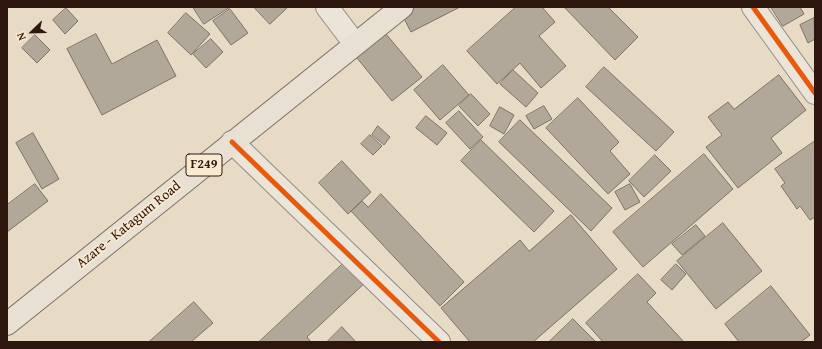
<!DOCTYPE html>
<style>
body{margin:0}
#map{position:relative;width:822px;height:349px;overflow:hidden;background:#e7dbc5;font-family:"Gentium Book Plus",serif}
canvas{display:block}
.frame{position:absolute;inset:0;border:8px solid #2e170e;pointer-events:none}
.north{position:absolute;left:12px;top:12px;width:40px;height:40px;-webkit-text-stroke:3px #f8ead0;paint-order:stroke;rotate:247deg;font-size:11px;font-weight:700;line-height:16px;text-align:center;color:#2e170e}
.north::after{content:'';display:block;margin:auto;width:14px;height:18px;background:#2e170e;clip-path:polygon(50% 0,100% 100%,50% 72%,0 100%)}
</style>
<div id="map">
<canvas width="822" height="349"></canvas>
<div class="frame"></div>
<div class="north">N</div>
</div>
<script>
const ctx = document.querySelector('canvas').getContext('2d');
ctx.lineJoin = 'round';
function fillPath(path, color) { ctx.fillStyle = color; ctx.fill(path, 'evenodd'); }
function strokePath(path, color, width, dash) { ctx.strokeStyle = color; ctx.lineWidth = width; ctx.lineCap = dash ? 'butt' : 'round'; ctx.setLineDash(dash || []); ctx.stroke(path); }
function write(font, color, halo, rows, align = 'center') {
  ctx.font = font + ' "Gentium Book Plus",serif'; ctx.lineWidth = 3.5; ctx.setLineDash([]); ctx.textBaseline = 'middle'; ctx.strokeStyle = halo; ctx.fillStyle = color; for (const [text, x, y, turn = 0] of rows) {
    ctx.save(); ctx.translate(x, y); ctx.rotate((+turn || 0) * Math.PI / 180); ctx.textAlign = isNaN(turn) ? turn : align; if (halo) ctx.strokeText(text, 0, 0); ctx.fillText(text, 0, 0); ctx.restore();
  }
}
const building = new Path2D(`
 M 193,7 L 230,7 L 204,24 Z
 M 254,7 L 286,7 L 287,8 L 270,24 Z
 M 408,7 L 460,7 L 411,32 L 400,11 Z
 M 516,7 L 542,7 L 555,22 L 539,36 L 566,66 L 541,88 L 520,63 L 497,84 L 467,51 Z
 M 566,7 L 608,7 L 638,37 L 615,60 L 565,8 Z
 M 771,7 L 800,7 L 804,14 L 783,26 Z
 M 66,8 L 78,21 L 65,34 L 53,20 Z
 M 230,9 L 248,33 L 231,45 L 213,21 Z
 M 186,13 L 210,34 L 191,55 L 168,33 Z
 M 814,18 L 815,39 L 808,43 L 800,25 Z
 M 96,34 L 112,64 L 157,40 L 176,76 L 102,115 L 67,49 Z
 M 386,34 L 422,77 L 392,101 L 357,58 Z
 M 35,35 L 50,50 L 37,63 L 22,48 Z
 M 211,39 L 223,52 L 206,68 L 193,54 Z
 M 443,65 L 469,95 L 440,120 L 414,90 Z
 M 604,67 L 674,132 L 656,151 L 586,87 Z
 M 513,70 L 538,93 L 526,107 L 500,84 Z
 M 779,75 L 806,110 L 771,138 L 782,153 L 738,188 L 706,147 L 722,135 L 708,117 L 728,102 L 734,109 Z
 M 471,94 L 490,114 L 478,126 L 459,106 Z
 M 578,98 L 619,142 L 610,151 L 630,174 L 608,194 L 546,128 Z
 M 544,106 L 552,119 L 534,129 L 526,116 Z
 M 500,107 L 514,115 L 504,134 L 490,126 Z
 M 459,111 L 483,137 L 470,149 L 446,123 Z
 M 426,116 L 447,133 L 437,145 L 416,128 Z
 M 520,120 L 612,208 L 591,231 L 499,142 Z
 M 378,126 L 390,137 L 384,145 L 372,135 Z
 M 33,133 L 59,179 L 42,189 L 16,143 Z
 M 370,135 L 382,146 L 373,155 L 361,144 Z
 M 481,140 L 554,211 L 534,232 L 461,161 Z
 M 815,141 L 815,217 L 810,220 L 800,206 L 797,209 L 781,186 L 785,183 L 775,169 Z
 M 704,154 L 733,189 L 643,267 L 613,232 Z
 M 655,155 L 671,171 L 644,197 L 629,181 Z
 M 342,161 L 371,192 L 348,214 L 319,183 Z
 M 35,184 L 48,201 L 7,232 L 7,205 Z
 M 630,184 L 640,202 L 625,210 L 615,192 Z
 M 381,194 L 464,282 L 440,306 L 351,211 L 362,201 L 368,207 Z
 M 571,215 L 617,269 L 533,342 L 470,342 L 441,308 L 520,240 L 529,251 Z
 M 723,223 L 762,271 L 716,309 L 677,261 Z
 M 696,225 L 705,236 L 682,255 L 672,244 Z
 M 347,260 L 367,281 L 307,337 L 311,342 L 259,342 Z
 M 676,264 L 686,274 L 672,290 L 661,280 Z
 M 638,274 L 656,293 L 647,302 L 684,342 L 603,342 L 586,323 Z
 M 771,286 L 810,335 L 801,342 L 739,342 L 725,324 Z
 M 194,302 L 213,323 L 191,342 L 149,342 Z
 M 573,319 L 596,342 L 549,342 Z
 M 342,327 L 356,342 L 327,342 Z`);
const minor = new Path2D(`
 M 327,7 L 355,44
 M 753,7 L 815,93
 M 232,142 L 439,342`);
const major = new Path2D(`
 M 7,324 L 402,7`);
const cycleway = new Path2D(`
 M 753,7 L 815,93
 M 232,142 L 439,342`);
const shields = [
 [204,165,36]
];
const shieldNames = [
 ["F249",204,165]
];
const streetNames = [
 ["Azare - Katagum Road",129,225,-39]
];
fillPath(building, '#b2a899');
strokePath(building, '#7c7266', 1);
strokePath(minor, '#968c7f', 24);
strokePath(major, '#7c7266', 24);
strokePath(minor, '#eae4d9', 22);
strokePath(major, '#e7e0d3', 22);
strokePath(cycleway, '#e8590c', 5);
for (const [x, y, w] of shields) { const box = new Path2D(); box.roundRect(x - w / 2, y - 11, w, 22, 3); ctx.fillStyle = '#f8ead0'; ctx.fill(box); strokePath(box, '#2e170e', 1); }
write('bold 13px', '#2e170e', null, shieldNames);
write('14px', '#2e170e', '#f8ead0', streetNames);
</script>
